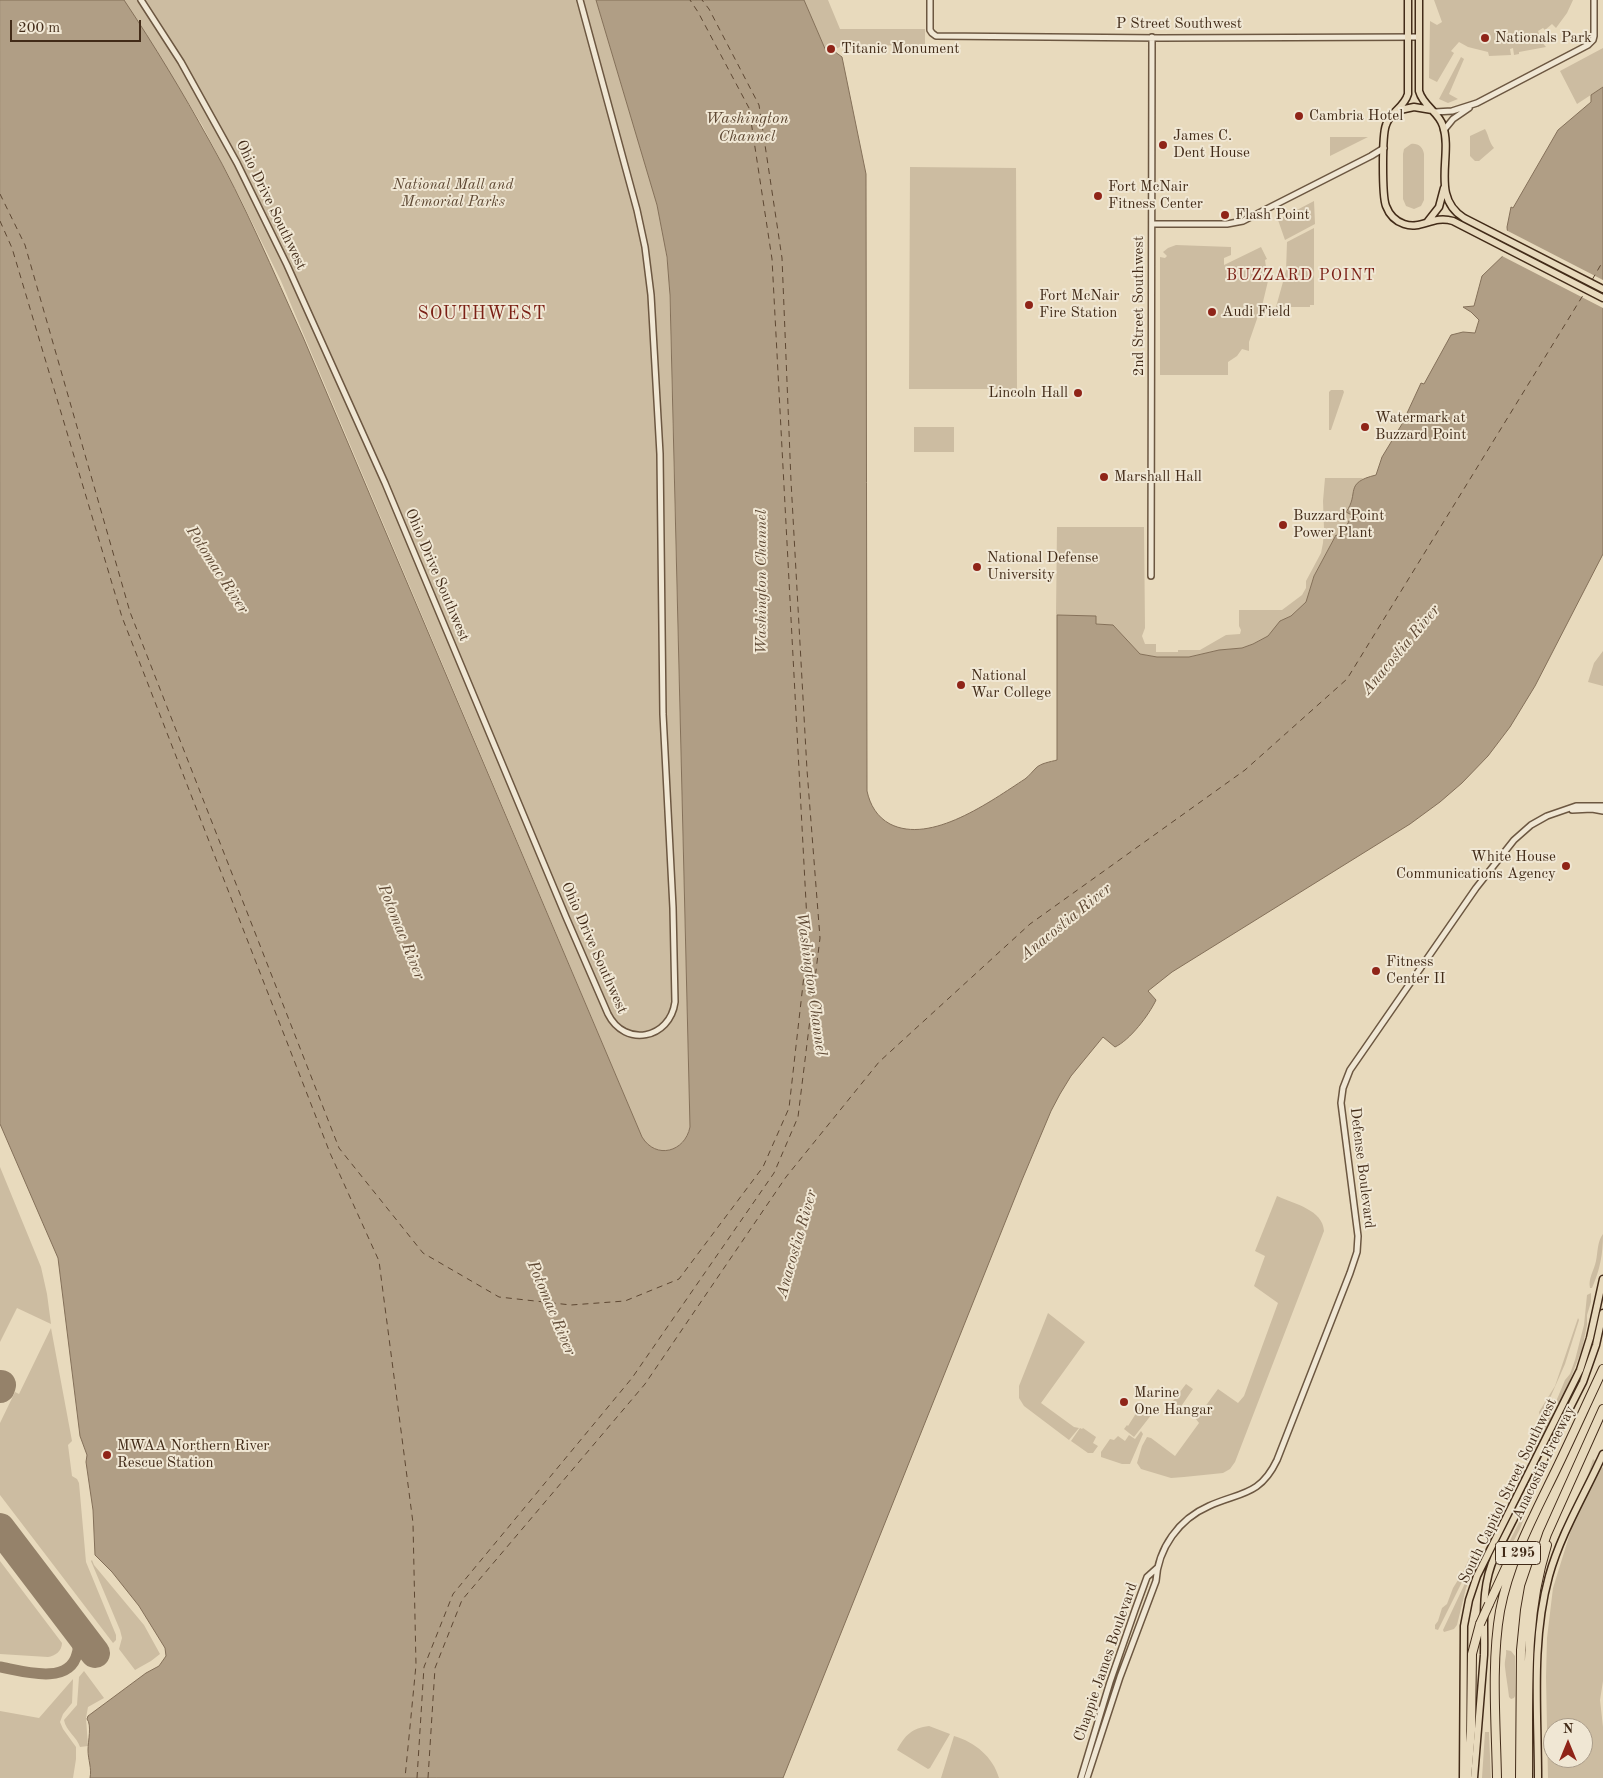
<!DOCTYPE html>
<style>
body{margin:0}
#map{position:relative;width:1603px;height:1778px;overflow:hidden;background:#e8dabd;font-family:"Old Standard TT",serif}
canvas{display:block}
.north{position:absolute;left:1543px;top:1718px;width:50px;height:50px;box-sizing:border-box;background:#f0e7d4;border:1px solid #aa9c89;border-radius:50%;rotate:0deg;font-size:14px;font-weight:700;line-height:20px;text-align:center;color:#422b18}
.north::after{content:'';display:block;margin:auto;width:18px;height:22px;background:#8f2418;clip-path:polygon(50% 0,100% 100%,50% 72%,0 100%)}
.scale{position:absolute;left:10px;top:20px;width:131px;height:22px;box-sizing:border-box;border:2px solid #422b18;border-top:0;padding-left:6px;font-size:15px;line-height:18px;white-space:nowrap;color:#422b18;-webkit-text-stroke:4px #f0e7d4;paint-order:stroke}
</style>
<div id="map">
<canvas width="1603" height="1778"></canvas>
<div class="north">N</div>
<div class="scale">200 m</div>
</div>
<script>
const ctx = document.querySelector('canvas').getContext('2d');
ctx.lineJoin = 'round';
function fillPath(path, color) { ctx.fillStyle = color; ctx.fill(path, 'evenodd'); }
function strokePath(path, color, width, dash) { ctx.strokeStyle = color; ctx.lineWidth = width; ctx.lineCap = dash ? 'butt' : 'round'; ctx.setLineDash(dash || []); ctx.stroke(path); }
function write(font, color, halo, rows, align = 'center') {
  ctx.font = font + ' "Old Standard TT",serif'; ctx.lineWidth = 4; ctx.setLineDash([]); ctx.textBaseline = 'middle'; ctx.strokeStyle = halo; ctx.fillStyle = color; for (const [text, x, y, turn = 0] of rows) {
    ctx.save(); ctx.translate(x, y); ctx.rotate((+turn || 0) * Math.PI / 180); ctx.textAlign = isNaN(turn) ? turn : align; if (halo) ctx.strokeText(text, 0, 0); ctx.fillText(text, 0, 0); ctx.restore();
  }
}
const green = new Path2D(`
 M 124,0 L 596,0 L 657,205 L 664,239 L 669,275 L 690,1127 C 685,1152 656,1160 642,1137 L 281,281 L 240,198 L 202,125 Z
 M 804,0 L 828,0 L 840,29 L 925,29 L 925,45 L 841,46 L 838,48 L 826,51 Z
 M 1434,0 L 1573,0 L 1567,13 L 1556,28 L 1552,24 L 1545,30 L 1543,28 L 1538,31 L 1541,41 L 1546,47 L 1519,52 L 1519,54 L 1514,55 L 1513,48 L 1510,49 L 1511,55 L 1489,56 L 1488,52 L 1468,47 L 1459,42 L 1451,51 L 1454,53 L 1437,82 L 1429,78 L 1430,21 L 1437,25 L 1442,22 Z
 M 1603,48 L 1603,87 L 1577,104 L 1560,71 Z
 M 1461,57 L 1464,59 L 1449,94 L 1458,99 L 1448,103 L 1439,99 Z
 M 1485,129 C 1489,136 1489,142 1494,148 L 1479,161 L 1475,161 L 1470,156 L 1470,136 Z
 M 1330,137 L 1368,137 L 1330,156 Z
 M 1411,144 C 1418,143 1423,147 1424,154 L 1424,200 L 1421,206 L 1414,209 L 1406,206 L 1403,199 L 1403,154 L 1404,149 Z
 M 910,167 L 1016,168 L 1017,389 L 909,389 Z
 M 1314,201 L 1315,224 L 1285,240 L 1278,220 Z
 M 1314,228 L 1314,305 L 1310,305 L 1310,307 L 1276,307 L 1286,271 L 1287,242 Z
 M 1176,245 L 1231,247 L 1231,255 L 1224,258 L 1224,265 L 1261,247 L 1267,259 L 1265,260 L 1268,281 L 1262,306 L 1263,315 L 1258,316 L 1249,342 L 1249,351 L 1242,349 L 1237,356 L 1228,362 L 1228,375 L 1160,375 L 1160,257 L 1165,258 L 1167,256 L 1163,252 L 1168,248 Z
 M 1331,390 L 1343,390 L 1344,392 L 1331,430 L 1329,430 L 1329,392 Z
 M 914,427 L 954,427 L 954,452 L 914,452 Z
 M 1325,478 L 1363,478 C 1352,489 1355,500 1346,511 L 1352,515 L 1340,537 L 1336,535 L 1314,576 L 1306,602 L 1291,616 L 1281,621 L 1268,636 L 1253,644 L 1242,648 L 1219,650 L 1189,657 L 1157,657 L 1140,654 L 1113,625 L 1096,624 L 1096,616 L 1056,615 L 1057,527 L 1144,527 L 1145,628 L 1142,636 L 1145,644 L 1156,644 L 1156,652 L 1178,652 L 1178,650 L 1200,650 L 1226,635 L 1240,634 L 1241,630 L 1239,626 L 1239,610 L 1282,610 L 1302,595 L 1306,588 L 1306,581 L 1321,553 L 1323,543 L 1324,529 L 1323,501 Z
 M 1603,651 L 1603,686 L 1588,682 L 1594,663 Z
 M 0,1167 L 41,1267 L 47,1294 L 51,1324 L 17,1308 L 0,1342 Z
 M 1277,1196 C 1295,1204 1323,1210 1324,1231 L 1235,1462 L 1230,1469 L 1223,1473 L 1184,1477 L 1171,1478 L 1141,1469 L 1137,1463 L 1142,1446 L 1147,1437 L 1151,1438 L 1175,1456 L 1199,1423 L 1196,1419 L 1218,1389 L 1238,1403 L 1244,1396 L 1278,1303 L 1254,1286 L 1265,1256 L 1255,1251 Z
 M 1603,1234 C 1603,1254 1600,1270 1592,1288 L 1590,1288 C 1588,1278 1594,1271 1596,1261 C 1598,1252 1597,1242 1603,1234 Z
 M 1591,1293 L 1591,1302 L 1587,1315 L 1587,1325 L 1582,1349 L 1561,1403 L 1555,1404 L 1565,1380 L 1570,1374 L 1575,1360 L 1584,1325 L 1587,1295 Z
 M 1048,1313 L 1085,1342 L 1041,1403 L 1074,1427 L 1079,1428 L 1069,1440 L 1024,1406 L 1019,1398 L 1019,1386 Z
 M 1578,1318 L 1579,1320 L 1565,1364 L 1543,1414 L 1540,1417 L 1539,1412 L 1555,1386 Z
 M 51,1328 L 72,1441 L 68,1445 L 72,1476 L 77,1479 L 79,1483 L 86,1562 L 116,1635 L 116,1640 L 113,1643 L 0,1495 L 0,1423 L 15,1392 L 19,1394 Z
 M 1186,1384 L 1193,1389 L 1180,1408 L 1173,1401 Z
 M 1140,1407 L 1152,1414 L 1134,1437 L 1124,1429 L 1127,1425 L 1128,1426 Z
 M 1550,1412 L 1553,1414 L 1551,1419 L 1534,1450 L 1532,1451 L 1531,1448 L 1545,1425 Z
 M 1080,1428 L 1082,1429 L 1083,1428 L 1096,1437 L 1093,1443 L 1098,1446 L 1093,1453 L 1088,1453 L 1071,1441 Z
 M 1141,1431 L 1143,1434 L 1130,1464 L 1122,1464 L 1101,1457 L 1101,1452 L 1110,1439 L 1114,1440 L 1118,1436 L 1125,1441 L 1129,1435 L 1135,1439 Z
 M 1593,1459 L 1603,1468 L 1603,1681 L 1600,1700 L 1603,1727 L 1603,1778 L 1548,1778 L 1546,1677 L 1547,1638 L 1553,1588 ZM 1553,1728 L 1583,1728 L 1583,1758 L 1553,1758 Z
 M 1532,1497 L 1520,1529 L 1500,1567 L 1498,1564 Z
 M 1472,1552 L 1475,1553 L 1475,1556 L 1438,1630 L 1435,1629 L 1435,1625 L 1438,1621 L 1442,1608 L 1447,1604 L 1453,1588 L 1463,1572 Z
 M 92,1560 L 94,1565 L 144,1625 L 160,1654 L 151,1661 L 135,1670 L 119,1649 L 122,1638 L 120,1630 L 91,1561 Z
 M 0,1561 L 62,1643 C 62,1651 55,1656 48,1657 L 0,1654 Z
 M 1475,1562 L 1476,1566 L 1466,1588 L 1457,1625 L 1454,1629 L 1444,1632 L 1443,1630 Z
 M 1506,1650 L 1511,1651 L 1515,1656 L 1515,1696 L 1514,1698 L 1511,1699 L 1509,1697 C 1508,1687 1506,1677 1505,1667 C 1504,1661 1507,1655 1506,1650 Z
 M 84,1671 L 104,1698 L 88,1707 L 86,1718 L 88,1746 L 80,1747 C 77,1737 66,1731 64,1720 L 77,1705 L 79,1677 Z
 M 73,1679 L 72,1703 L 63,1714 L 60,1722 L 63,1729 L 76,1747 L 76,1759 L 73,1778 L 0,1778 L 0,1711 L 39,1718 Z
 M 929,1726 L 950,1734 L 930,1768 L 928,1769 L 897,1750 C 905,1735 912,1728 929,1726 Z
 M 1485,1732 L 1489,1732 L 1489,1734 L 1491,1778 L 1482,1778 Z
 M 954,1736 C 975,1742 993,1757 999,1778 L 941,1778 Z`);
const water = new Path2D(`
 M 0,0 L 124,0 C 154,45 183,93 209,140 C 245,204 273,271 303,337 L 642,1137 C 656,1160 685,1152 690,1127 L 670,295 L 667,257 L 657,205 L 596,0 L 804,0 L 826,51 L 831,49 L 842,57 L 866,174 L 867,791 C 870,805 877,817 890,824 C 931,845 991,801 1025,779 C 1029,776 1032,772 1036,768 C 1041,763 1050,762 1057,760 L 1057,615 L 1096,616 L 1096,624 L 1113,625 L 1140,654 L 1157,657 L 1189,657 L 1219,650 L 1242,648 L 1253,644 L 1268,636 L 1280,621 L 1291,616 L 1306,602 L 1314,576 L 1336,535 L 1341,537 L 1352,515 L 1346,512 C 1360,493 1343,483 1376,475 L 1382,457 L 1402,424 L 1421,383 L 1424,384 L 1451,335 L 1463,332 L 1475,333 L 1479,320 L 1471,312 L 1463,307 L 1474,306 L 1482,276 L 1509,250 L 1507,227 L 1511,207 L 1513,208 L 1558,130 L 1591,102 L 1591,95 L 1603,87 L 1603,554 L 1535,686 L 1510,727 L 1488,756 L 1462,783 L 1440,802 L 1410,824 L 1172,972 L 1148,991 L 1156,1000 C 1149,1015 1130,1040 1115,1047 L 1103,1037 L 1071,1076 L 1060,1094 L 1051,1111 L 1022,1180 L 783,1778 L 90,1778 C 92,1768 88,1760 88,1750 C 88,1741 92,1725 87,1719 L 88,1716 L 146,1673 L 159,1666 L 166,1656 L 165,1648 L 139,1606 L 112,1572 L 95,1555 L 93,1510 L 86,1462 L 87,1455 L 80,1436 L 58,1258 L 0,1124 Z`);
const pier = new Path2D(`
 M 1504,229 L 1603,280 L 1603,308 L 1500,255 L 1508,247 Z`);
const ferry = new Path2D(`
 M 0,194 L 25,245 L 130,612 L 339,1148 L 423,1253 L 499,1297 L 571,1305 L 625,1301 L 679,1279 L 763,1167 L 789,1108 L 808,940 L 772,259 L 749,108 L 698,12 L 690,0
 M 0,221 L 12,248 L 122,617 L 330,1153 L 379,1261 L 413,1523 L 416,1665 L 405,1778
 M 1592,280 L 1603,261
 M 417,1778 L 424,1667 L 453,1594 L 632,1378 L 774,1173 L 798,1117 L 820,938 L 807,770 L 791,481 L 782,258 L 759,105 L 709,9 L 702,0
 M 428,1778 L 435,1668 L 462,1600 L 645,1384 L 786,1177 L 879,1062 L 1030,924 L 1245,770 L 1347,679 L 1585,292`);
const taxiway = new Path2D(`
 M 0,1667 C 22,1671 69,1686 77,1654 C 80,1646 77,1635 75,1627`);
const runway = new Path2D(`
 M 0,1388 L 1,1385
 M 0,1528 L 95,1653`);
const minor = new Path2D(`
 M 141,0 L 181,62 L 237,163 L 287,265 L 385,483 L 566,917 L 608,1014 C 625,1048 670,1039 675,1002 L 673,908 L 663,714 L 660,454 L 651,295 L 645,247 L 637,210 L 580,0
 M 930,0 L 930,30 L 932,33 L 936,36 L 1160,38 L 1419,37
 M 1435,112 L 1452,111 L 1477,103 L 1588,45 L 1593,40 L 1594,36 L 1594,0
 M 1444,130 L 1453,119 L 1469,108
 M 1152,224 L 1227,224 L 1243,221 L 1371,156 L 1384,148
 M 1151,576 L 1152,37
 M 1572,810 L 1592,809 L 1603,811
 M 1081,1778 L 1110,1682 L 1135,1610 L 1147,1577 L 1157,1568
 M 1087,1778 L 1120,1677 L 1156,1581 C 1158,1548 1179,1519 1209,1506 C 1240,1492 1260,1496 1277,1460 L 1350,1273 L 1357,1252 L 1358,1236 L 1341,1103 L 1343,1088 L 1350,1070 L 1476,888 L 1514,840 L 1531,825 L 1547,816 L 1576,806 L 1603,806`);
const major = new Path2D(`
 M 1408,0 L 1408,94 C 1404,108 1390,112 1386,125 C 1382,135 1382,196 1386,206 C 1389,214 1395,221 1404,224 C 1422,230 1432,215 1453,221 L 1603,298
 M 1419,0 L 1419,91 C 1423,106 1439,112 1443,126 C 1453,156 1430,197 1464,218 L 1603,289
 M 1400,110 L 1414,107 L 1432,110
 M 1428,221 L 1439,207 L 1444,188
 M 1463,1778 L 1464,1626 L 1469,1600 L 1477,1576 L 1580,1370 L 1590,1338 L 1603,1279
 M 1474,1778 C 1477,1737 1481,1696 1484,1655 C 1485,1621 1480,1588 1495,1556 L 1583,1382 L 1596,1345 L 1603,1313
 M 1538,1778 C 1538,1711 1531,1641 1549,1576 C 1561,1533 1585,1494 1603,1454`);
const highway = new Path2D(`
 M 1489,1604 L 1514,1550
 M 1467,1778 L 1471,1731 L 1472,1654 L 1480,1624
 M 1497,1778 C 1496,1725 1491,1662 1500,1611 C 1509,1563 1532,1519 1553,1476 C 1570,1441 1586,1405 1603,1369
 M 1520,1778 L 1521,1650 L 1525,1610 L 1529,1587 L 1547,1534 L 1603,1409
 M 1528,1778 C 1529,1699 1523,1621 1547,1545`);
const highwayBridge = new Path2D(`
 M 1480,1624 L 1489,1604`);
const markers = [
 [1485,38,5,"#8f2418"],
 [831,49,5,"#8f2418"],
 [1299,116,5,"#8f2418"],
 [1163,145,5,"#8f2418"],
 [1098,196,5,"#8f2418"],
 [1225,215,5,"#8f2418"],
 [1029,305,5,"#8f2418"],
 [1212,312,5,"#8f2418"],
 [1078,393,5,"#8f2418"],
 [1365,427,5,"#8f2418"],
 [1104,477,5,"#8f2418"],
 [1283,525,5,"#8f2418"],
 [977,567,5,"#8f2418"],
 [961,685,5,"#8f2418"],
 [1566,866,5,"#8f2418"],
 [1376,971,5,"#8f2418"],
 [1124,1402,5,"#8f2418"],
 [107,1455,5,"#8f2418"]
];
const shields = [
 [1518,1553,45]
];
const shieldNames = [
 ["I 295",1518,1553]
];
const streetNames = [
 ["P Street Southwest",1179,24],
 ["Ohio Drive Southwest",271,205,64],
 ["2nd Street Southwest",1139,306,-90],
 ["Ohio Drive Southwest",437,575,67],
 ["Ohio Drive Southwest",594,948,66],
 ["Defense Boulevard",1362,1168,83],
 ["Anacostia Freeway",1544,1463,-64],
 ["South Capitol Street Southwest",1508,1491,-64],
 ["Chappie James Boulevard",1106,1662,-71]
];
const poiNames = [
 ["Nationals Park",1495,38],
 ["Titanic Monument",841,49],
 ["Cambria Hotel",1309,116],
 ["James C.",1173,136],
 ["Dent House",1173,153],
 ["Fort McNair",1108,187],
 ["Fitness Center",1108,204],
 ["Flash Point",1235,215],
 ["Fort McNair",1039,296],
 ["Fire Station",1039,313],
 ["Audi Field",1222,312],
 ["Lincoln Hall",1068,393,"right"],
 ["Watermark at",1375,418],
 ["Buzzard Point",1375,435],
 ["Marshall Hall",1114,477],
 ["Buzzard Point",1293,516],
 ["Power Plant",1293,533],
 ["National Defense",987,558],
 ["University",987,575],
 ["National",971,676],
 ["War College",971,693],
 ["White House",1556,857,"right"],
 ["Communications Agency",1556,874,"right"],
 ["Fitness",1386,962],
 ["Center II",1386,979],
 ["Marine",1134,1393],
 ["One Hangar",1134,1410],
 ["MWAA Northern River",117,1446],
 ["Rescue Station",117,1463]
];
const parkNames = [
 ["National Mall and",453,185],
 ["Memorial Parks",453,202]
];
const waterNames = [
 ["Washington",747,119],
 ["Channel",747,137],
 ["Potomac River",217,570,57],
 ["Washington Channel",762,582,-90],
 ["Anacostia River",1401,650,-50],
 ["Anacostia River",1066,922,-39],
 ["Potomac River",401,932,68],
 ["Washington Channel",811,984,82],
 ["Anacostia River",797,1244,-74],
 ["Potomac River",551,1308,67]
];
const neighbourhoodNames = [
 ["BUZZARD POINT",1301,276]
];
const quarterNames = [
 ["SOUTHWEST",482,314]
];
fillPath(green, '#ccbca1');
fillPath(water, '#b09e85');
strokePath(water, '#847059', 1);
fillPath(pier, '#e8dabd');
strokePath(ferry, '#5e4833', 1, [6, 5]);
strokePath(taxiway, '#95826a', 11);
strokePath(runway, '#95826a', 30);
strokePath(minor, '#6c5741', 8);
strokePath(major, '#422b18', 9);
strokePath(highway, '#422b18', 10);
strokePath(minor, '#f0e7d4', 5);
strokePath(major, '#e8dabd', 6);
strokePath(highway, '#e8dabd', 8);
strokePath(highwayBridge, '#422b18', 10, []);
strokePath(highwayBridge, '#e8dabd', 8);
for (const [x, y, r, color] of markers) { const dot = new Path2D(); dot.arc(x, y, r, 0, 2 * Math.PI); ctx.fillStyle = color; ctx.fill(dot); strokePath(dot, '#f0e7d4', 2); }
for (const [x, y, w] of shields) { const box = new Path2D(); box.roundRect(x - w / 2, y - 11.5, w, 23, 4); ctx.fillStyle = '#f0e7d4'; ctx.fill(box); strokePath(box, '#422b18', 1); }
write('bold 14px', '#422b18', null, shieldNames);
write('15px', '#422b18', '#f0e7d4', streetNames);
write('15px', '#422b18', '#f0e7d4', poiNames, 'left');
write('italic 15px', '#5e4833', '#f0e7d4', parkNames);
write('italic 16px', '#5e4833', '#f0e7d4', waterNames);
ctx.letterSpacing = '1px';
write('16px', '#7a1f14', '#f0e7d4', neighbourhoodNames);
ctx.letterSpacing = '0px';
ctx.letterSpacing = '1px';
write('18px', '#7a1f14', '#f0e7d4', quarterNames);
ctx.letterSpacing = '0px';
</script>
